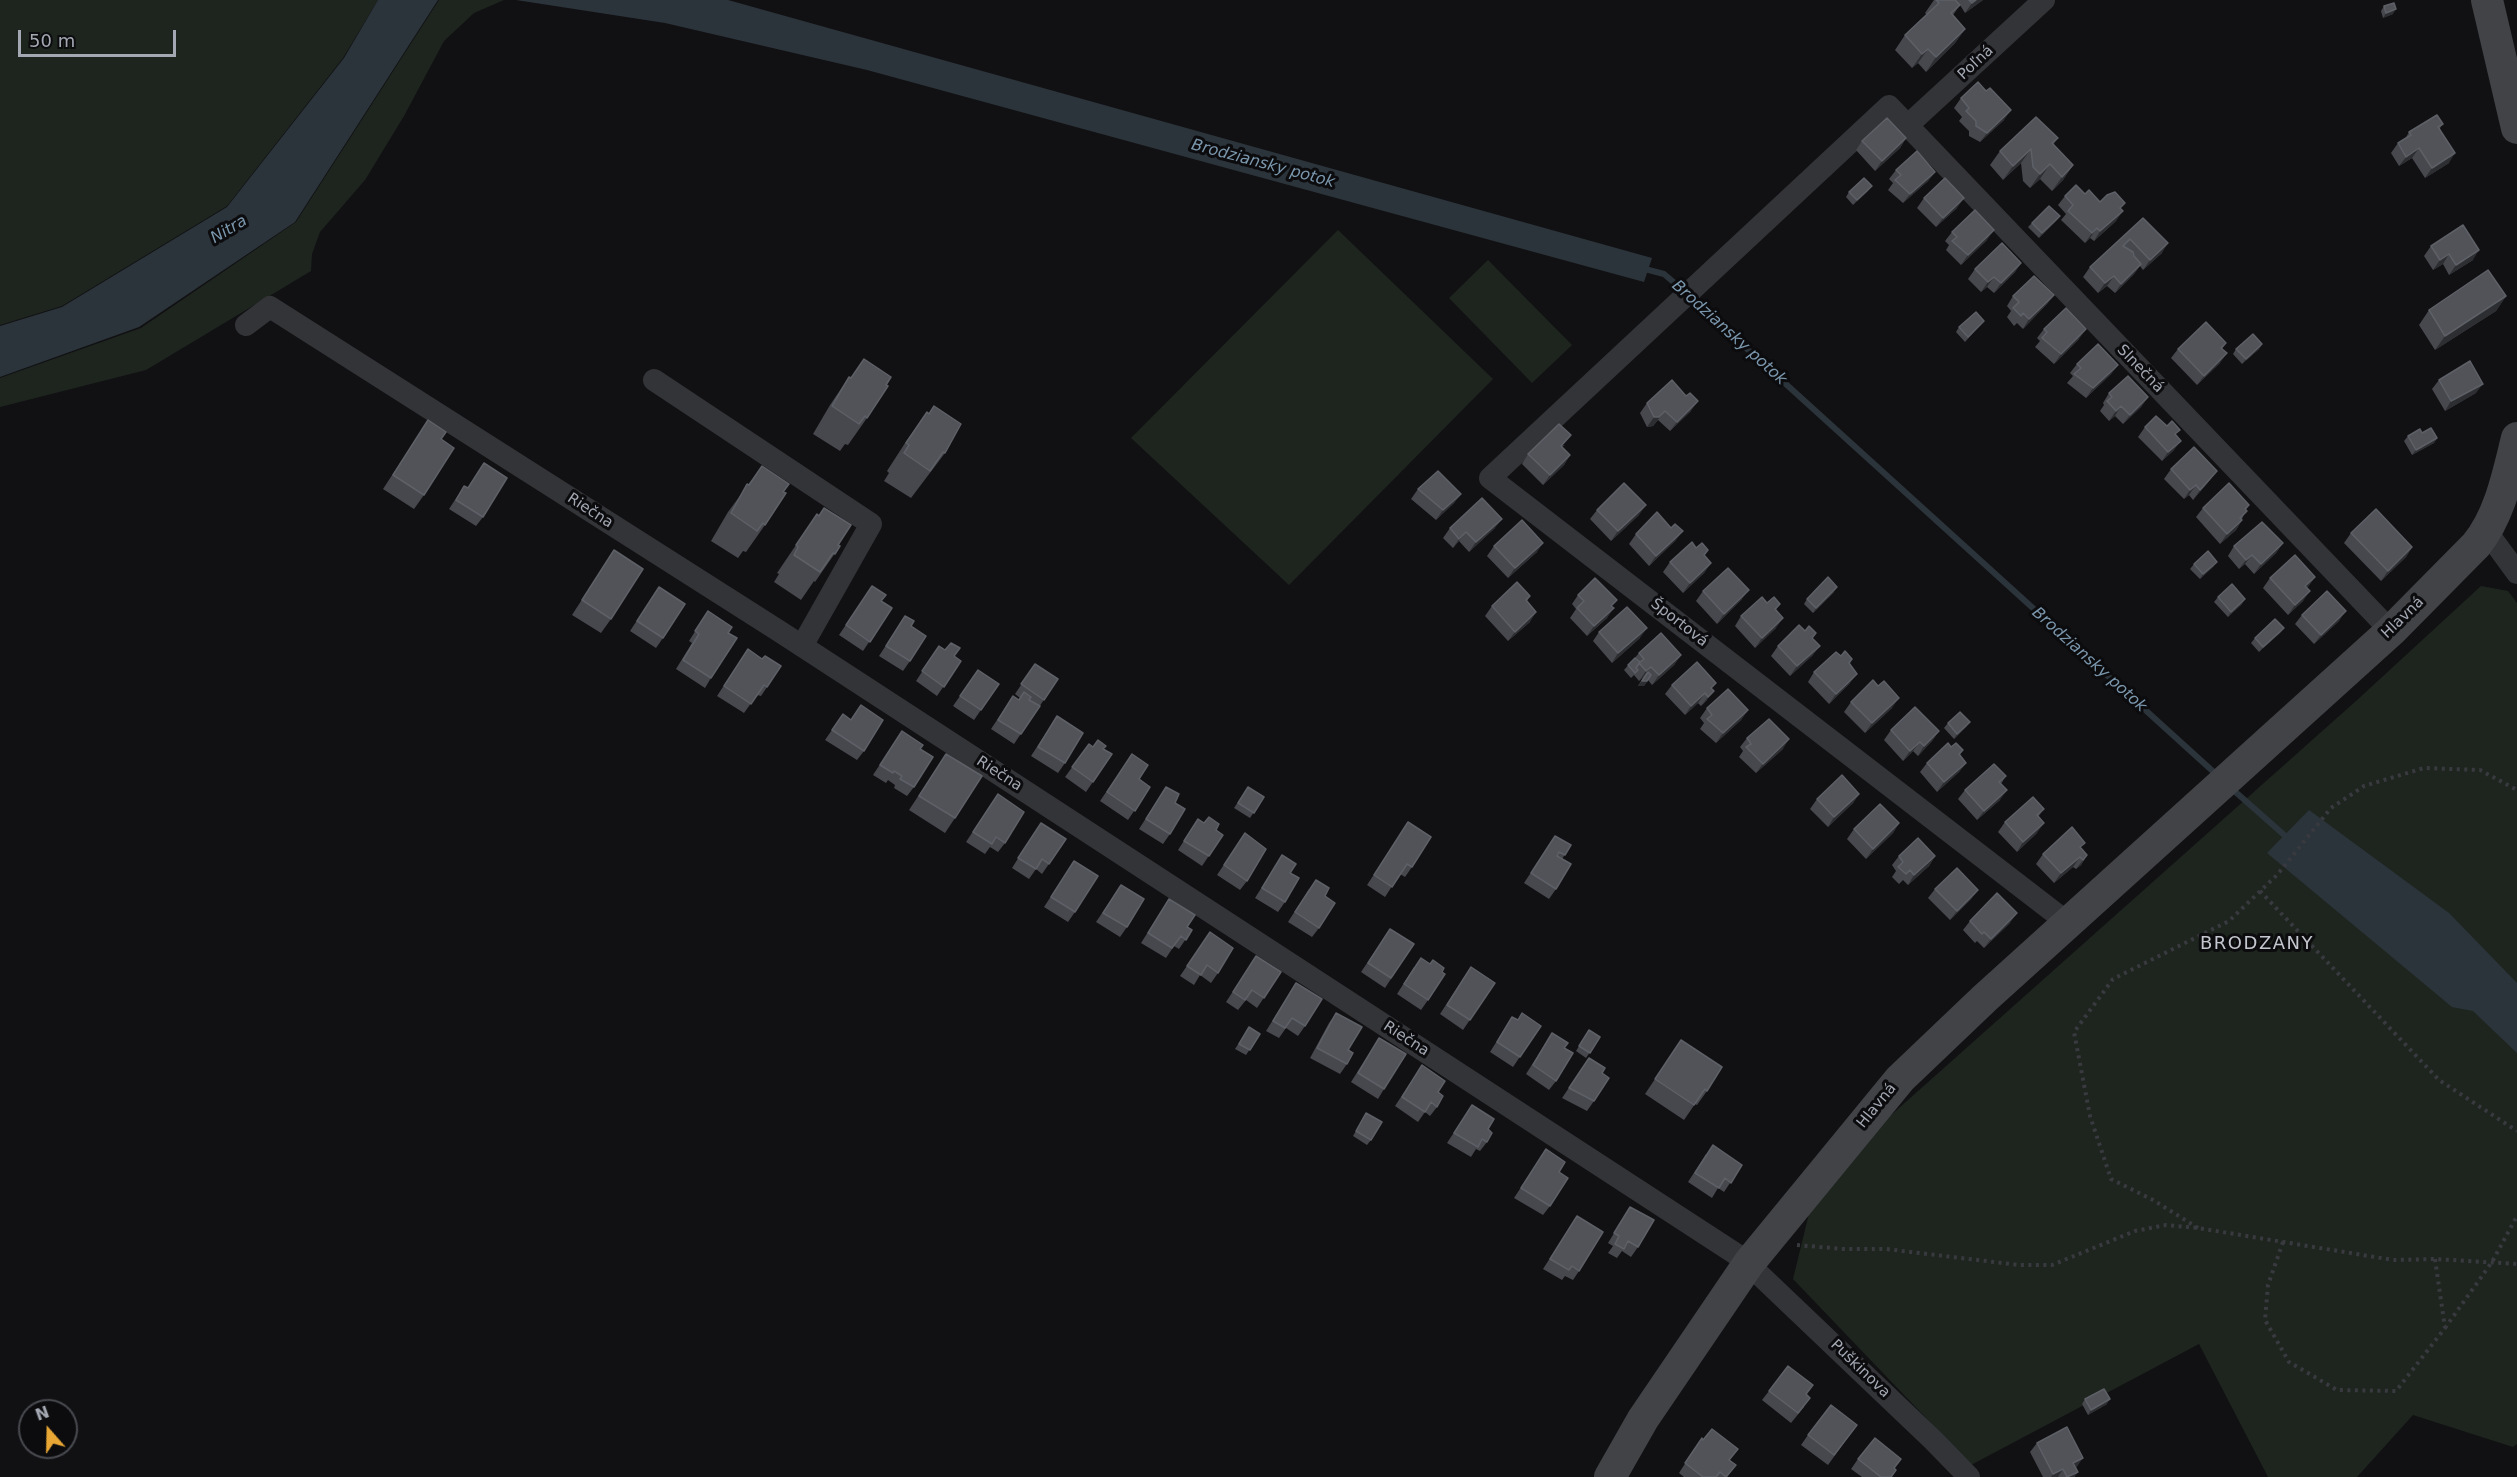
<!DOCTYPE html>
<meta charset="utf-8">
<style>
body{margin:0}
#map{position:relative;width:2517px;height:1477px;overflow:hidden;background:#111113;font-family:"DejaVu Sans",sans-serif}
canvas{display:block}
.north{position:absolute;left:18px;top:1399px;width:60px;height:60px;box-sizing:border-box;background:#0c0c0e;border:2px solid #484a50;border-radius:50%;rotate:340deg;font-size:16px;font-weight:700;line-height:24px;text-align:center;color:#a3a8b3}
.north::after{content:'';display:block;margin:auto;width:21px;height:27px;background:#e8a734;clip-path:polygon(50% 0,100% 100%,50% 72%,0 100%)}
.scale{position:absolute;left:18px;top:30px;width:158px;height:27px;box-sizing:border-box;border:3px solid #a3a8b3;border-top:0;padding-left:8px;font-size:18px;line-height:21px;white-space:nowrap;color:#a3a8b3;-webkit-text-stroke:4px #0c0c0e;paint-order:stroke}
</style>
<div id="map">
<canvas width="2517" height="1477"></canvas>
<div class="north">N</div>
<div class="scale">50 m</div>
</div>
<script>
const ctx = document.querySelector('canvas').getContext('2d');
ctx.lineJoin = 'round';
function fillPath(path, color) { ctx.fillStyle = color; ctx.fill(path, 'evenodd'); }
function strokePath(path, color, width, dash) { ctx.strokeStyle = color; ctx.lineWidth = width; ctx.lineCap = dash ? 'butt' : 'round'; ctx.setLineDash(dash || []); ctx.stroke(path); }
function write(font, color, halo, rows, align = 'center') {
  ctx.font = font + ' "DejaVu Sans",sans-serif'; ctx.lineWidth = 6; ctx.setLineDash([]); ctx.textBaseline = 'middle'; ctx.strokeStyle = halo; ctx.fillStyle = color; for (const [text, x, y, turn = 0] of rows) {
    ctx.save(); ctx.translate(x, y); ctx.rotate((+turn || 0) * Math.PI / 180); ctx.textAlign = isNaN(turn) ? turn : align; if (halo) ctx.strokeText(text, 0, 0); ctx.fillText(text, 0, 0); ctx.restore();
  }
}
const green = new Path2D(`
 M 0,0 L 378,0 L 343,58 L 227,206 L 62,306 L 0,325 Z
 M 439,0 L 504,0 L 474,13 L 444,41 L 404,116 L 365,180 L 320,232 L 312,254 L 311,271 L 146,370 L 0,407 L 0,378 L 141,328 L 296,222 Z
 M 1338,230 L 1493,379 L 1289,585 L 1131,438 Z
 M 1488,260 L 1572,345 L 1532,383 L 1449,298 Z
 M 2481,586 L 2508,591 L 2517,603 L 2517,1444 L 2513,1447 L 2413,1415 L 2357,1477 L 2268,1477 L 2199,1344 L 1971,1465 L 1793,1279 L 1817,1181 L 2356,701 Z`);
const water = new Path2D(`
 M 378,0 L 438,0 L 295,222 L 139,327 L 0,377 L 0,326 L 62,307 L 227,207 L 344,58 Z
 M 516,0 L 728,0 L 1652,258 L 1644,282 L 867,70 L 665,23 Z
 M 2309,810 L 2449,913 L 2517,983 L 2517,1053 L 2473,1011 L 2452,1007 L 2267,853 Z`);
const stream = new Path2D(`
 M 1641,268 L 1664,274 L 1684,291
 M 1691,298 L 2217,775
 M 2231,788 L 2291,841`);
const path = new Path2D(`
 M 2260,891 L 2439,1080 L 2517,1131
 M 2198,1228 L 2153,1200 L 2111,1179 L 2090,1116 L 2074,1032 L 2113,979 L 2229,921 L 2277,875 L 2331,808 L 2364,786 L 2424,768 L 2480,770 L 2517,790
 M 2283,1242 L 2268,1285 L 2265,1320 L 2289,1362 L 2337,1390 L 2396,1391 L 2445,1328 L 2435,1259
 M 1797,1245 L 1843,1249 L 1886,1249 L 2019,1265 L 2052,1265 L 2135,1231 L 2166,1225 L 2198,1228 L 2393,1260 L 2435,1259 L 2517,1264
 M 2445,1328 L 2492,1262 L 2517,1216`);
const street = new Path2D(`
 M 1907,126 L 2044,0
 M 246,325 L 270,307 L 779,631 L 1742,1258 L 1933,1440 L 1969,1477
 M 654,380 L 871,524 L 802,646
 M 2487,532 L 2517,573
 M 2068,923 L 1490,478 L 1889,106 L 2391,631`);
const secondary = new Path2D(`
 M 2487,0 L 2517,128
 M 1610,1477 L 1643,1419 L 1749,1263 L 1900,1079 L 1985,998 L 2391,631 L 2476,545 C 2500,516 2508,474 2517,438`);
const wall = new Path2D(`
 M 1934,0 L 1983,0 L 1965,13 L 1960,5 L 1953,15 L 1965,29 L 1955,43 L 1926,72 L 1918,63 L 1912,68 L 1895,50 L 1905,35 L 1927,15 L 1925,13 Z
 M 2384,6 L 2393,14 L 2383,18 L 2381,11 Z
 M 1961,98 L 2004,120 L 1980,142 L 1969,136 L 1969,131 L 1959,121 L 1962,117 L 1954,108 Z
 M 2443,124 L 2440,128 L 2449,163 L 2425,178 L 2412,158 L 2399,166 L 2391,153 L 2398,143 L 2405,139 L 2409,132 Z
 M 1906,138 L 1900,148 L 1875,171 L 1856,150 L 1862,141 Z
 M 2058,138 L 2053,145 L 2073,165 L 2063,180 L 2052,191 L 2040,179 L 2030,188 L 2023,181 L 2021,163 L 2003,180 L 1990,165 L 2000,151 Z
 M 1896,170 L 1935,172 L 1928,181 L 1903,203 L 1888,190 L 1893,183 L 1889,179 Z
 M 1868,191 L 1853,205 L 1846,197 L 1849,192 Z
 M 2085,194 L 2100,202 L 2121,209 L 2116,221 L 2094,241 L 2090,238 L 2085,243 L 2061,220 L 2066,214 L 2058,205 L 2065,196 Z
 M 1924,198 L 1957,208 L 1936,227 L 1917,208 Z
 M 2060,216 L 2056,221 L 2039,238 L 2028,227 L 2032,223 Z
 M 2143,218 L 2162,253 L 2143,270 L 2140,266 L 2134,274 L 2115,293 L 2107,286 L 2098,293 L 2083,277 L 2090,267 Z
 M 1952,232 L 1987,240 L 1961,265 L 1946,250 L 1949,245 L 1945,241 Z
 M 2431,246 L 2473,260 L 2449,275 L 2443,264 L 2433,270 L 2424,256 Z
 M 2021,263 L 2015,272 L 1994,293 L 1987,287 L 1981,292 L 1968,279 L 1975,269 Z
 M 2054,295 L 2047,304 L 2023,329 L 2017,323 L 2014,326 L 2007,317 L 2011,311 L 2007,306 L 2013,296 Z
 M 2506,296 L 2496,311 L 2435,350 L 2419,325 L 2429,310 Z
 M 1984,321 L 1965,342 L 1956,332 L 1959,327 Z
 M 2044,329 L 2079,339 L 2054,364 L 2035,347 L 2040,341 L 2037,338 Z
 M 2226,343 L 2222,349 L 2220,363 L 2197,385 L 2171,358 L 2178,349 Z
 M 2262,344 L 2259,349 L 2242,364 L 2233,354 L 2236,349 Z
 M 2077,364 L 2118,365 L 2111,374 L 2086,398 L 2067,383 L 2073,376 L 2070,373 Z
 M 849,377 L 886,385 L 867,418 L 848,445 L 845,444 L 840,451 L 813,434 L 830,405 Z
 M 2439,380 L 2476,393 L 2445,411 L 2432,389 Z
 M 2109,393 L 2148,397 L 2141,407 L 2123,424 L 2115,416 L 2109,421 L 2100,411 L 2104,405 L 2103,403 Z
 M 1647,403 L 1691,411 L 1670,431 L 1658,420 L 1653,426 L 1647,427 L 1640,413 Z
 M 934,406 L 945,453 L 911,498 L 884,481 L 889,473 L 887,471 L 907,440 L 927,412 L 929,414 Z
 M 428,420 L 441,439 L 424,495 L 414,509 L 383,489 Z
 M 2145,427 L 2176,436 L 2174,450 L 2162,461 L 2138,437 Z
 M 2422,433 L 2437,438 L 2434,443 L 2412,455 L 2404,441 L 2408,436 Z
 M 1565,445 L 1562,447 L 1570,455 L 1564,465 L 1543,485 L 1522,464 L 1528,454 Z
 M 484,463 L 483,517 L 476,526 L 449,509 L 464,486 L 468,488 Z
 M 762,466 L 783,492 L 765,525 L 746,552 L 743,551 L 738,558 L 711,541 L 728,512 Z
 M 2171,469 L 2210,480 L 2193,500 L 2189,495 L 2184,499 L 2164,479 Z
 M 1418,489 L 1461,494 L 1454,503 L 1436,520 L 1411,499 Z
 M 2249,505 L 2246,510 L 2242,519 L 2242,520 L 2236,530 L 2220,544 L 2196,517 L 2203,508 Z
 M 1597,510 L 1639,515 L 1611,541 L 1590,519 Z
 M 817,514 L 840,546 L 815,582 L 814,581 L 801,600 L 774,582 L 779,574 L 777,573 Z
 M 1450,528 L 1495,528 L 1469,552 L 1459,541 L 1453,548 L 1443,538 Z
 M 2351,533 L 2412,547 L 2406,557 L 2381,581 L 2344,543 Z
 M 1636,534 L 1676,540 L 1649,566 L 1629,544 Z
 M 2283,543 L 2276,553 L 2254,574 L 2245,564 L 2239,569 L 2228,556 L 2234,546 Z
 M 1494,546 L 1537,552 L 1508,578 L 1487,556 Z
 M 614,550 L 611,619 L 601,633 L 572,615 Z
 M 1704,555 L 1711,563 L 1704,573 L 1683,593 L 1663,572 L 1670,562 Z
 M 2194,564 L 2214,566 L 2200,579 L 2190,569 Z
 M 2315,577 L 2307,588 L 2303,601 L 2288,615 L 2263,588 L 2270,578 Z
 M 872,586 L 881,601 L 892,608 L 863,651 L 839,635 Z
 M 659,587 L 663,638 L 656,648 L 630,631 Z
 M 1703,591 L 1742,599 L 1717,624 L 1696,601 Z
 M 1834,592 L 1813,613 L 1804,604 L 1807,599 Z
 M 1578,595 L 1612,607 L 1607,618 L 1587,636 L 1570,618 L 1576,609 L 1572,604 Z
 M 1530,596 L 1527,601 L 1530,622 L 1508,641 L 1485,616 L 1492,606 Z
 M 2218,597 L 2242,604 L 2228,617 L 2214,602 Z
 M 1767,603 L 1780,604 L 1776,610 L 1776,628 L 1755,648 L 1735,626 L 1741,616 Z
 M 708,611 L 728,633 L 711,678 L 705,688 L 676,669 L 692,643 L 689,641 Z
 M 2302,615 L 2339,621 L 2314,644 L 2295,624 Z
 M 905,616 L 911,626 L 910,661 L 903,671 L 879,656 Z
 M 2284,628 L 2280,633 L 2259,652 L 2251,643 L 2255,638 Z
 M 1599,632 L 1640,638 L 1612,663 L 1593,641 Z
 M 1812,638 L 1813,655 L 1790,676 L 1771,656 L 1778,646 Z
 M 939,646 L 961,661 L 937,696 L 916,681 Z
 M 748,649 L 762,659 L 767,687 L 761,696 L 757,695 L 744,713 L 717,696 Z
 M 1639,653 L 1681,655 L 1674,665 L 1652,685 L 1648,680 L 1644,686 L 1638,686 L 1644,676 L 1639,681 L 1634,675 L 1631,678 L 1624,670 Z
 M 1035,664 L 1058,679 L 1014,744 L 991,729 L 1013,696 L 1019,700 L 1020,698 L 1015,694 Z
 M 1849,664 L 1850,683 L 1829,704 L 1808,682 L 1814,672 Z
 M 978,670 L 999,684 L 974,720 L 953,706 Z
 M 1672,685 L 1712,689 L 1707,700 L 1701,706 L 1698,703 L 1685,715 L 1665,694 Z
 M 1878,686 L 1892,708 L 1865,733 L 1844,712 L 1851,702 Z
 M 1707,708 L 1748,710 L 1741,720 L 1716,743 L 1700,729 L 1704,723 L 1700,718 Z
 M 843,714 L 864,751 L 857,760 L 825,740 Z
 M 1057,716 L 1065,763 L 1058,773 L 1031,756 Z
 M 1970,722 L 1966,727 L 1954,739 L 1944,728 L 1948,723 Z
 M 1891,730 L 1939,731 L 1932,741 L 1918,756 L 1913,751 L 1903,761 L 1884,740 Z
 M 902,731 L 920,749 L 914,787 L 907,796 L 894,788 L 895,785 L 888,780 L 886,783 L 873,775 Z
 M 1747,738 L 1783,749 L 1756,773 L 1739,757 L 1743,751 L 1740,747 Z
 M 1089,744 L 1093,747 L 1104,749 L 1112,754 L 1086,792 L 1065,777 Z
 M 1963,750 L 1960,755 L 1966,763 L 1959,772 L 1937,792 L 1920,772 L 1927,763 Z
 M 946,754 L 955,818 L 945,833 L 909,810 Z
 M 1132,754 L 1139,779 L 1150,787 L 1128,820 L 1100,801 Z
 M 2006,776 L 2001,784 L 2000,800 L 1977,820 L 1958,799 L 1965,790 Z
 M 1166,787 L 1175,803 L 1170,834 L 1163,844 L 1139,829 Z
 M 1248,787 L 1264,797 L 1250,818 L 1234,808 Z
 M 1859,794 L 1853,803 L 1828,827 L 1810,809 L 1817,799 Z
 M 991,804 L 1005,843 L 998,852 L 990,847 L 985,854 L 966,842 Z
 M 2044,809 L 2038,817 L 2037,833 L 2017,852 L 1998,832 L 2005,822 Z
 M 1198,819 L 1223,835 L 1202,866 L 1178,850 Z
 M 1899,823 L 1893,833 L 1866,859 L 1847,839 L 1854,829 Z
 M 1402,832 L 1412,867 L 1405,877 L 1400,874 L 1385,897 L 1367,885 Z
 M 1034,833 L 1066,839 L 1042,874 L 1036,869 L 1029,879 L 1012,868 Z
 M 1245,833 L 1247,881 L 1240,890 L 1217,875 Z
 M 1555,836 L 1571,845 L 1562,859 L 1556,889 L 1549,899 L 1524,883 Z
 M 2081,848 L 2087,855 L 2081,865 L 2076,869 L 2073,867 L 2054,883 L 2036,864 L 2043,854 Z
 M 1282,855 L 1290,873 L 1285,902 L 1278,912 L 1255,898 Z
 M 1899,856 L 1935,856 L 1929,866 L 1908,885 L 1903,880 L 1899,884 L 1892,877 L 1896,871 L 1892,865 Z
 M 1074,861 L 1075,912 L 1068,922 L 1044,907 Z
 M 1121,885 L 1127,927 L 1120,937 L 1096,922 Z
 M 1309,889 L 1325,896 L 1319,928 L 1312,937 L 1288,922 Z
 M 1935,889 L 1978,890 L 1971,899 L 1950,920 L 1928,898 Z
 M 1169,899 L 1187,927 L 1192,930 L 1179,949 L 1174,946 L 1166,958 L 1141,943 Z
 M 1970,921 L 2010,923 L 1984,948 L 1977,941 L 1975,943 L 1963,930 Z
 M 1390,929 L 1414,944 L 1385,988 L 1361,972 Z
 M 1210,932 L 1218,973 L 1211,983 L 1200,975 L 1194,985 L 1180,976 Z
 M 1256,956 L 1281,972 L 1257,1008 L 1246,1000 L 1238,1010 L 1226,1002 Z
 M 1414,967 L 1428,1000 L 1421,1010 L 1397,994 Z
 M 1464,977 L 1495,983 L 1463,1030 L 1440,1014 Z
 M 1296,983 L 1305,1026 L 1298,1036 L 1286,1028 L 1279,1038 L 1266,1031 Z
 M 1336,1013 L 1348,1050 L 1347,1064 L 1340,1074 L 1310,1058 L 1329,1023 Z
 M 1512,1017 L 1518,1020 L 1541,1026 L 1513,1067 L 1490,1052 Z
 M 1249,1027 L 1260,1034 L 1246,1055 L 1235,1049 Z
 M 1589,1030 L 1600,1037 L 1586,1058 L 1576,1051 Z
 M 1552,1033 L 1564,1048 L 1556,1081 L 1549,1090 L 1526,1074 Z
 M 1379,1038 L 1384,1089 L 1378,1099 L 1351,1082 Z
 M 1681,1040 L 1707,1091 L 1697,1105 L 1695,1104 L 1684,1120 L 1645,1094 Z
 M 1589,1058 L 1602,1073 L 1594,1101 L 1587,1111 L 1562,1098 Z
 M 1422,1065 L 1438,1092 L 1437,1107 L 1430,1116 L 1425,1112 L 1418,1122 L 1395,1106 Z
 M 1472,1105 L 1488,1129 L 1487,1142 L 1480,1151 L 1476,1149 L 1471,1157 L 1447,1143 Z
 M 1366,1113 L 1371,1140 L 1367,1145 L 1353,1136 Z
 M 1546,1149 L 1559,1172 L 1550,1206 L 1543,1215 L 1514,1198 Z
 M 1706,1154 L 1742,1165 L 1724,1192 L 1718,1188 L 1712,1198 L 1688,1182 Z
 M 1630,1207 L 1638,1247 L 1631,1257 L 1622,1251 L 1617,1258 L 1608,1253 L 1613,1246 L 1608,1243 Z
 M 1577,1216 L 1579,1271 L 1573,1280 L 1565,1276 L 1562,1280 L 1543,1269 Z
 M 1769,1391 L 1806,1395 L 1804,1407 L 1791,1423 L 1762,1400 Z
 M 2085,1399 L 2107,1404 L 2088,1415 L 2082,1404 Z
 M 1857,1425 L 1828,1465 L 1801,1445 L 1808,1435 Z
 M 2037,1443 L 2076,1468 L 2078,1472 L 2074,1477 L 2043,1477 L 2030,1452 Z
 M 1695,1448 L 1730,1460 L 1736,1465 L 1727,1477 L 1684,1477 L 1679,1473 Z
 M 1858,1459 L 1894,1468 L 1896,1470 L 1892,1477 L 1862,1477 L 1851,1469 Z`);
const shadedWall = new Path2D(`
 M 1976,0 L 1983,0 L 1965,13 L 1972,3 Z
 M 2396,9 L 2393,14 L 2383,18 L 2386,13 Z
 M 1965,29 L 1955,43 L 1926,72 L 1936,57 Z
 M 1928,49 L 1918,63 L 1912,68 L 1922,54 Z
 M 2011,110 L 2004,120 L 1980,142 L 1987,133 Z
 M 1906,138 L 1900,148 L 1875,171 L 1882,161 Z
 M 2419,148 L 2412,158 L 2399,166 L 2406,157 Z
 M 2031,149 L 2021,163 L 2003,180 L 2013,166 Z
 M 2455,153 L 2449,163 L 2425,178 L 2432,168 Z
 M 2050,164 L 2040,179 L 2030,188 L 2040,174 Z
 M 2073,165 L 2063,180 L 2052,191 L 2062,177 Z
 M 1935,172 L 1928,181 L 1903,203 L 1910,194 Z
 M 1872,186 L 1868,191 L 1853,205 L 1857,200 Z
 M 1964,198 L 1957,208 L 1936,227 L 1943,218 Z
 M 2123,211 L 2116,221 L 2094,241 L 2100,231 Z
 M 2060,216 L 2056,221 L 2039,238 L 2042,233 Z
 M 2097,228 L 2090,238 L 2085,243 L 2092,233 Z
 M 1994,230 L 1987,240 L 1961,265 L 1968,255 Z
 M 2168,243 L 2162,253 L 2143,270 L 2150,260 Z
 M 2479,250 L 2473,260 L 2449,275 L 2456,265 Z
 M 2449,254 L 2443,264 L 2433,270 L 2440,260 Z
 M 2021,263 L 2015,272 L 1994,293 L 2001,283 Z
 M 2141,264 L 2134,274 L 2115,293 L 2121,284 Z
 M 2114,276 L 2107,286 L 2098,293 L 2105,283 Z
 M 1994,277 L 1987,287 L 1981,292 L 1988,282 Z
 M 2054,295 L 2047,304 L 2023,329 L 2029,319 Z
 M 2506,296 L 2496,311 L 2435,350 L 2445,336 Z
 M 2086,329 L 2079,339 L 2054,364 L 2061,354 Z
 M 2262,344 L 2259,349 L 2242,364 L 2246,359 Z
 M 2227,353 L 2220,363 L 2197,385 L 2204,376 Z
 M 2118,365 L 2111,374 L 2086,398 L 2093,388 Z
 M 2483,384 L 2476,393 L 2445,411 L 2451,401 Z
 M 2148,397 L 2141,407 L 2123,424 L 2130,415 Z
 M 1698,401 L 1691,411 L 1670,431 L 1677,422 Z
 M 2121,406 L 2115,416 L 2109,421 L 2116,411 Z
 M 1665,411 L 1653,426 L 1647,427 L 1654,417 Z
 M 2437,438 L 2434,443 L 2412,455 L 2416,450 Z
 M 2181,441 L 2174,450 L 2162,461 L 2168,452 Z
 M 1570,455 L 1564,465 L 1543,485 L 1550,475 Z
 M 2217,471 L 2210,480 L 2193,500 L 2200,490 Z
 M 2196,485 L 2189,495 L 2184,499 L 2190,490 Z
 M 1461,494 L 1454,503 L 1436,520 L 1443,510 Z
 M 1646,505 L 1639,515 L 1611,541 L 1618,531 Z
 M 1502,519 L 1495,528 L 1469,552 L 1476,542 Z
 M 2242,520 L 2236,530 L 2220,544 L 2227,534 Z
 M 1683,531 L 1676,540 L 1649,566 L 1656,556 Z
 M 1466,532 L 1459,541 L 1453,548 L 1459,539 Z
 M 1543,543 L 1537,552 L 1508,578 L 1515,568 Z
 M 2283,543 L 2276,553 L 2254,574 L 2261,564 Z
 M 2412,547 L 2406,557 L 2381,581 L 2388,571 Z
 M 2252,555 L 2245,564 L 2239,569 L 2246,560 Z
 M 2217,562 L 2214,566 L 2200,579 L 2203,574 Z
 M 1711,563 L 1704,573 L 1683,593 L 1690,583 Z
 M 2315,577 L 2308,587 L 2298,596 L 2305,586 Z
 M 1837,587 L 1834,592 L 1813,613 L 1816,608 Z
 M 1749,590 L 1742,599 L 1717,624 L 1724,614 Z
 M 2310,591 L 2303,601 L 2288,615 L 2295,605 Z
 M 2245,599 L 2242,604 L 2228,617 L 2231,612 Z
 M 1614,608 L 1607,618 L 1587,636 L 1594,626 Z
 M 2346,611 L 2339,621 L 2314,644 L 2321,635 Z
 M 1536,612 L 1530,622 L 1508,641 L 1515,632 Z
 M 1783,618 L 1776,628 L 1755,648 L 1762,638 Z
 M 1647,628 L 1640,638 L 1612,663 L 1618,653 Z
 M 2284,628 L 2280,633 L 2259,652 L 2263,647 Z
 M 1820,646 L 1813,655 L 1790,676 L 1797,666 Z
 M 1681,655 L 1674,665 L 1652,685 L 1659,675 Z
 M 1651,667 L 1644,676 L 1639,681 L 1646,671 Z
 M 1857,674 L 1850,683 L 1829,704 L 1836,694 Z
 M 1642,681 L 1647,681 L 1644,686 L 1638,686 Z
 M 1714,691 L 1707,700 L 1701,706 L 1708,697 Z
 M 1705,693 L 1698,703 L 1685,715 L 1691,706 Z
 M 1899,698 L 1892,708 L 1865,733 L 1872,723 Z
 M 1748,710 L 1741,720 L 1716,743 L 1723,733 Z
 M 1970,722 L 1966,727 L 1954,739 L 1957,734 Z
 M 1939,731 L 1932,741 L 1918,756 L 1924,746 Z
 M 1789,739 L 1783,749 L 1756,773 L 1763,764 Z
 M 1920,742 L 1913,751 L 1903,761 L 1910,751 Z
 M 1966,763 L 1959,772 L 1937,792 L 1944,782 Z
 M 2007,790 L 2000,800 L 1977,820 L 1984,811 Z
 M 1859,794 L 1853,803 L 1828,827 L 1834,817 Z
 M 1899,823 L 1893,833 L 1866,859 L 1873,849 Z
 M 2044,823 L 2037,833 L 2017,852 L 2023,842 Z
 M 2087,855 L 2081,865 L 2076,869 L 2083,860 Z
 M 1935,856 L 1929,866 L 1908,885 L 1914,875 Z
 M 2080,857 L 2073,867 L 2054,883 L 2061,873 Z
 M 1978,890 L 1971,899 L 1950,920 L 1957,911 Z
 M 2017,913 L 2010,923 L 1984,948 L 1991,939 Z
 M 2110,1399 L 2107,1404 L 2088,1415 L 2091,1410 Z
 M 2083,1458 L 2076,1468 L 2073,1463 Z
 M 2063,1469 L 2058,1477 L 2051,1477 L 2053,1474 Z
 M 2078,1472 L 2074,1477 L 2067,1477 Z`);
const building = new Path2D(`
 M 1936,0 L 1955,0 L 1960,5 L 1951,13 L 1965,29 L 1936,57 L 1928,49 L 1922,54 L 1905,35 L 1939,3 Z
 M 1969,0 L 1976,0 L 1972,3 Z
 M 2394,3 L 2396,9 L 2386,13 L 2384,6 Z
 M 1978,82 L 1986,91 L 1990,88 L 2011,110 L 1987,133 L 1976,126 L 1976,121 L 1966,111 L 1969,108 L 1961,98 Z
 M 2437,115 L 2443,124 L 2438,127 L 2455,153 L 2432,168 L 2419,148 L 2406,157 L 2398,143 L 2411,135 L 2409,132 Z
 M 2036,117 L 2058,138 L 2052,143 L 2073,165 L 2062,177 L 2050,164 L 2040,174 L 2033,167 L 2031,149 L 2013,166 L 2000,151 Z
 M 1887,118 L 1906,138 L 1882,161 L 1862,141 Z
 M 1917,151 L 1935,172 L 1910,194 L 1895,180 L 1901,175 L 1896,170 Z
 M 1864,178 L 1872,186 L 1857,200 L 1849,192 Z
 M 1945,178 L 1964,198 L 1943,218 L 1924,198 Z
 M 2076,185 L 2085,194 L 2089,190 L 2100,202 L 2107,195 L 2115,192 L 2125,203 L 2120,208 L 2123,211 L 2100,231 L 2097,228 L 2092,233 L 2068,211 L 2073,205 L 2065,196 Z
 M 2049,206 L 2060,216 L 2042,233 L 2032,223 Z
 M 1975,210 L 1994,230 L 1968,255 L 1952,241 L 1957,237 L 1952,232 Z
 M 2143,218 L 2168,243 L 2150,260 L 2130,239 L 2123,246 L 2133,252 L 2134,256 L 2141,264 L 2121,284 L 2114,276 L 2105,283 L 2090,267 Z
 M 2463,225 L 2479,250 L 2456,265 L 2449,254 L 2440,260 L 2431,246 Z
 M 2002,243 L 2021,263 L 2001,283 L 1994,277 L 1988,282 L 1975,269 Z
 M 2488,270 L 2506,296 L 2445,336 L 2429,310 Z
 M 2034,276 L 2054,295 L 2029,319 L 2023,313 L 2021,316 L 2013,308 L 2019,302 L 2013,296 Z
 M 2066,308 L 2086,329 L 2061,354 L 2042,338 L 2047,332 L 2044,329 Z
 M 1976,312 L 1984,321 L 1968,337 L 1959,327 Z
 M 2206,322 L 2226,343 L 2221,348 L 2227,353 L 2204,376 L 2178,349 Z
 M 2253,334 L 2262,344 L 2246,359 L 2236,349 Z
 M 2098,344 L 2118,365 L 2093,388 L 2074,374 L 2081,368 L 2077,364 Z
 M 864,359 L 891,377 L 886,385 L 888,386 L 867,418 L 865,416 L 859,424 L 832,406 L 849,377 L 851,378 Z
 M 2470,361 L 2483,384 L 2451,401 L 2439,380 Z
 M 2128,376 L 2148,397 L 2130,415 L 2121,406 L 2116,411 L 2107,401 L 2112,397 L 2109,393 Z
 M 1672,380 L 1686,396 L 1690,393 L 1698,401 L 1677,422 L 1665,411 L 1659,417 L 1654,417 L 1647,403 Z
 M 934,406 L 961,424 L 945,453 L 943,452 L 930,471 L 904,453 L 909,445 L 906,443 L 927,412 L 929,414 Z
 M 2156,416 L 2167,426 L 2172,421 L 2180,430 L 2175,434 L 2181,441 L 2168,452 L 2145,427 Z
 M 428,420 L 446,432 L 441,439 L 454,448 L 424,495 L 393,475 Z
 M 1559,424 L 1571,435 L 1561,446 L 1570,455 L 1550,475 L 1528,454 Z
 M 2431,428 L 2437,438 L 2416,450 L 2408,436 L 2420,429 L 2422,433 Z
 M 2194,447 L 2217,471 L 2200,490 L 2196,485 L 2190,490 L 2171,469 Z
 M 484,463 L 507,478 L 483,517 L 456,500 L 464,486 L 468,488 Z
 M 762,466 L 789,484 L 783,492 L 786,493 L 765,525 L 763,523 L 757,531 L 731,513 L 747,484 L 749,485 Z
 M 1438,471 L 1461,494 L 1443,510 L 1418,489 Z
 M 1624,483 L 1646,505 L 1618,531 L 1597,510 Z
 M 2229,483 L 2249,505 L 2245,509 L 2247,511 L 2240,518 L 2242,520 L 2227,534 L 2203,508 Z
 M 1482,498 L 1502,519 L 1476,542 L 1466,532 L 1459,539 L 1450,528 Z
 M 824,508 L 851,525 L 838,545 L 840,546 L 835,554 L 833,553 L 820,572 L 794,555 L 798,547 L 796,545 L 817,514 L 819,516 Z
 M 2376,509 L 2412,547 L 2388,571 L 2351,533 Z
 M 1657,512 L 1671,528 L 1675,524 L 1683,531 L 1656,556 L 1636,534 Z
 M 1522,520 L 1543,543 L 1515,568 L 1494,546 Z
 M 2262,522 L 2283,543 L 2261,564 L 2252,555 L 2246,560 L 2234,546 Z
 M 1692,542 L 1696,548 L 1702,543 L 1708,550 L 1704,555 L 1711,563 L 1690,583 L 1670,562 Z
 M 614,550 L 643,569 L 611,619 L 582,600 Z
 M 2208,551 L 2217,562 L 2203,574 L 2194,564 Z
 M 2295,555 L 2315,577 L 2305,586 L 2310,591 L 2295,605 L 2270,578 Z
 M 1728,568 L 1749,590 L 1724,614 L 1703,591 Z
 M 1828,577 L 1837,587 L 1816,608 L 1807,599 Z
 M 1595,578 L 1617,600 L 1611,606 L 1614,608 L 1594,626 L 1577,608 L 1584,601 L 1578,595 Z
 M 1517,582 L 1530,596 L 1526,600 L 1536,612 L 1515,632 L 1492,606 Z
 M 2232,584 L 2245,599 L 2231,612 L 2218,597 Z
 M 872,586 L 886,595 L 881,601 L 892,608 L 870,642 L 846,625 Z
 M 659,587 L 685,604 L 663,638 L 637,621 Z
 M 2327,591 L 2346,611 L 2321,635 L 2302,615 Z
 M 1762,597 L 1767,603 L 1774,597 L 1780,604 L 1775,609 L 1783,618 L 1762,638 L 1741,616 Z
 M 1627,607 L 1647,628 L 1618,653 L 1599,632 Z
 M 708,611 L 732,627 L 728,633 L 737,638 L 711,678 L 683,660 L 699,634 L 695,631 Z
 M 905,616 L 914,621 L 911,626 L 926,636 L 910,661 L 886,646 Z
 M 2275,619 L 2284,628 L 2263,647 L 2255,638 Z
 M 1799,625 L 1805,631 L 1809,626 L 1816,633 L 1812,638 L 1820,646 L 1797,666 L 1778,646 Z
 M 1661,633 L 1681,655 L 1659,675 L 1651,667 L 1646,671 L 1639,663 L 1644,659 L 1639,653 Z
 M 951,643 L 960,648 L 954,656 L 961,661 L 944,687 L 922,671 L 939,646 L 945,650 Z
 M 748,649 L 762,659 L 765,656 L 781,666 L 767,687 L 764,685 L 751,704 L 724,686 Z
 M 1845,651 L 1852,659 L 1849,663 L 1857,674 L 1836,694 L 1814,672 L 1836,652 L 1841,656 Z
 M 1635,658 L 1640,662 L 1636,668 L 1638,670 L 1635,673 L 1628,665 Z
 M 1697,662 L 1716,683 L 1711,688 L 1714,691 L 1708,697 L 1705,693 L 1691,706 L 1672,685 Z
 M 1035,664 L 1058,679 L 1044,700 L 1021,684 Z
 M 978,670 L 999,684 L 981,710 L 960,696 Z
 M 1648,672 L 1651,675 L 1647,681 L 1642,681 Z
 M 1873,680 L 1878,686 L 1884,681 L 1899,698 L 1872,723 L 1851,702 Z
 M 1728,689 L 1748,710 L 1723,733 L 1707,719 L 1712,715 L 1707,708 Z
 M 1024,692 L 1031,697 L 1029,700 L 1040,706 L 1021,734 L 998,720 L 1013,696 L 1019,700 Z
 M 861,705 L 883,720 L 864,751 L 832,730 L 843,714 L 851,720 Z
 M 1915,707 L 1939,731 L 1924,746 L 1920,742 L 1910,751 L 1891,730 Z
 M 1960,712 L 1970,722 L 1957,734 L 1948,723 Z
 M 1057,716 L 1083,733 L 1065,763 L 1038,747 Z
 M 1769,719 L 1789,739 L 1763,764 L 1746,747 L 1751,744 L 1747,738 Z
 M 902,731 L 923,745 L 920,749 L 933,757 L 914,787 L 900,779 L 902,776 L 894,771 L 893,773 L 880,765 Z
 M 1098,740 L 1106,746 L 1103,749 L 1112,754 L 1093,782 L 1072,767 L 1089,744 L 1093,747 Z
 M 1948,743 L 1951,747 L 1956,743 L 1963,750 L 1959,754 L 1966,763 L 1944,782 L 1927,763 Z
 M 946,754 L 982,776 L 955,818 L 919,796 Z
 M 1132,754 L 1148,765 L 1139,779 L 1150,787 L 1135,811 L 1107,792 Z
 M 1994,764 L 2006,776 L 1999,782 L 2007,790 L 1984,811 L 1965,790 Z
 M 1842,775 L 1859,794 L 1834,817 L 1817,799 Z
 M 1166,787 L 1179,794 L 1175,803 L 1185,809 L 1170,834 L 1146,819 Z
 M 1248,787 L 1264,797 L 1254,813 L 1238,803 Z
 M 998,794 L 1024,812 L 1005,843 L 996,837 L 992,844 L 973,832 Z
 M 2033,797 L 2044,809 L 2037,815 L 2044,823 L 2023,842 L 2005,822 Z
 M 1880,804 L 1899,823 L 1873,849 L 1854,829 Z
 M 1209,817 L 1219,824 L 1216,830 L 1223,835 L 1209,856 L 1184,841 L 1198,819 L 1204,823 Z
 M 1408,822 L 1431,837 L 1412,867 L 1407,864 L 1392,887 L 1374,875 Z
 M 1041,823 L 1066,839 L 1049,864 L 1042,859 L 1036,869 L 1018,858 Z
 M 2072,827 L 2085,843 L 2080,847 L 2087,855 L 2083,860 L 2080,857 L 2061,873 L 2043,854 Z
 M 1245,833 L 1266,849 L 1247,881 L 1224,865 Z
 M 1555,836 L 1571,845 L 1565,855 L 1559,852 L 1557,856 L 1571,864 L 1556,889 L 1531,873 Z
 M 1918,838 L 1935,856 L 1914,875 L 1910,870 L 1906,874 L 1898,867 L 1903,862 L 1899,856 Z
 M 1282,855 L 1296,864 L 1290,873 L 1299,878 L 1285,902 L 1262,888 Z
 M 1074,861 L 1098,876 L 1075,912 L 1051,897 Z
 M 1957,868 L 1978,890 L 1957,911 L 1935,889 Z
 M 1316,880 L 1329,888 L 1325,896 L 1335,903 L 1319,928 L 1295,912 Z
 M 1121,885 L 1144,899 L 1127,927 L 1103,913 Z
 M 1997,893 L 2017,913 L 1991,939 L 1984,932 L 1982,934 L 1970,921 Z
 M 1169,899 L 1195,915 L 1187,927 L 1192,930 L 1186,940 L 1181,936 L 1172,948 L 1148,933 Z
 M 1390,929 L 1414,944 L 1391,978 L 1368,963 Z
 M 1210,932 L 1233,948 L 1218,973 L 1207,965 L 1201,975 L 1187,966 Z
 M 1256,956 L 1281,972 L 1264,998 L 1252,990 L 1245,1000 L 1233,992 Z
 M 1421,958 L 1430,964 L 1433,960 L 1444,968 L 1442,972 L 1445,974 L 1428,1000 L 1404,984 Z
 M 1471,967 L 1495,983 L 1470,1020 L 1447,1005 Z
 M 1296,983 L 1322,999 L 1305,1026 L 1292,1018 L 1285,1028 L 1273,1021 Z
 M 1336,1013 L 1362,1027 L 1348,1050 L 1353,1053 L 1347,1064 L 1317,1048 Z
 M 1522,1013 L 1541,1026 L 1520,1057 L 1497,1042 L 1512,1017 L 1518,1020 Z
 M 1249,1027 L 1260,1034 L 1250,1050 L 1239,1044 Z
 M 1589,1030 L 1600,1037 L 1590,1053 L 1579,1046 Z
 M 1552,1033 L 1568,1043 L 1564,1048 L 1573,1053 L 1556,1081 L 1533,1065 Z
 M 1379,1038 L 1406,1054 L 1384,1089 L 1358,1073 Z
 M 1681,1040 L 1722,1067 L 1707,1091 L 1705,1089 L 1694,1105 L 1655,1079 Z
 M 1589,1058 L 1605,1068 L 1602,1073 L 1609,1078 L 1594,1101 L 1569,1088 Z
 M 1422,1065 L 1445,1081 L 1438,1092 L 1443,1096 L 1437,1107 L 1431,1102 L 1425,1112 L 1402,1097 Z
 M 1472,1105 L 1494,1119 L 1488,1129 L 1492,1133 L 1487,1142 L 1482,1139 L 1478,1147 L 1454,1133 Z
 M 1366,1113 L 1382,1122 L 1371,1140 L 1356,1131 Z
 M 1713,1145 L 1742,1165 L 1731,1183 L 1725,1178 L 1719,1188 L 1695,1173 Z
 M 1546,1149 L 1565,1162 L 1559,1172 L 1568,1178 L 1550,1206 L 1521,1188 Z
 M 1630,1207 L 1654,1220 L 1638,1247 L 1628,1241 L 1624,1249 L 1615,1244 L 1619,1236 L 1614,1233 Z
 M 1577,1216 L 1603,1232 L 1579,1271 L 1572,1266 L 1569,1270 L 1550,1259 Z
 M 1788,1366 L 1813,1385 L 1806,1394 L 1810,1398 L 1798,1413 L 1769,1391 Z
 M 2104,1389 L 2110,1399 L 2091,1410 L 2085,1399 Z
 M 1831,1405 L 1857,1425 L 1834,1455 L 1808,1435 Z
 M 2067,1427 L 2083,1458 L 2073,1463 L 2078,1472 L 2067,1477 L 2063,1469 L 2053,1474 L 2037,1443 Z
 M 1712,1429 L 1738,1449 L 1729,1460 L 1736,1465 L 1726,1477 L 1720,1472 L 1716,1477 L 1703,1477 L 1685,1463 L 1702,1438 L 1703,1440 Z
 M 1875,1438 L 1901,1459 L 1894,1468 L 1896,1470 L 1891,1477 L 1881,1477 L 1858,1459 Z`);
const streetNames = [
 ["Poľná",1976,63,-43],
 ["Slnečná",2140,369,46],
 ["Riečna",590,511,33],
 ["Hlavná",2403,618,-44],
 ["Športová",1679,623,38],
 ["Riečna",999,774,33],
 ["Riečna",1406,1039,33],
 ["Hlavná",1877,1106,-51],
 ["Puškinova",1860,1369,44]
];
const waterNames = [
 ["Brodziansky potok",1263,164,15],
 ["Nitra",229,230,-31],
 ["Brodziansky potok",1729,333,42],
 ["Brodziansky potok",2089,660,42]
];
const quarterNames = [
 ["BRODZANY",2257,944]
];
fillPath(green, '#1e251f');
fillPath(water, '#2c343b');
strokePath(stream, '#2c343b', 6);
strokePath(path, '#393a3f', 4, [3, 4.5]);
strokePath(street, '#333438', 22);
strokePath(secondary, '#414347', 32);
fillPath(wall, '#47484e');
fillPath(shadedWall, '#2d2e32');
fillPath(building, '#515359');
strokePath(building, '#5e6067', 1.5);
write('15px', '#a3a8b3', '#0c0c0e', streetNames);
write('italic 16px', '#7b97ad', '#0c0c0e', waterNames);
ctx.letterSpacing = '1.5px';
write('18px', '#c4c7cf', '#0c0c0e', quarterNames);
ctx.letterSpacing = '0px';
</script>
